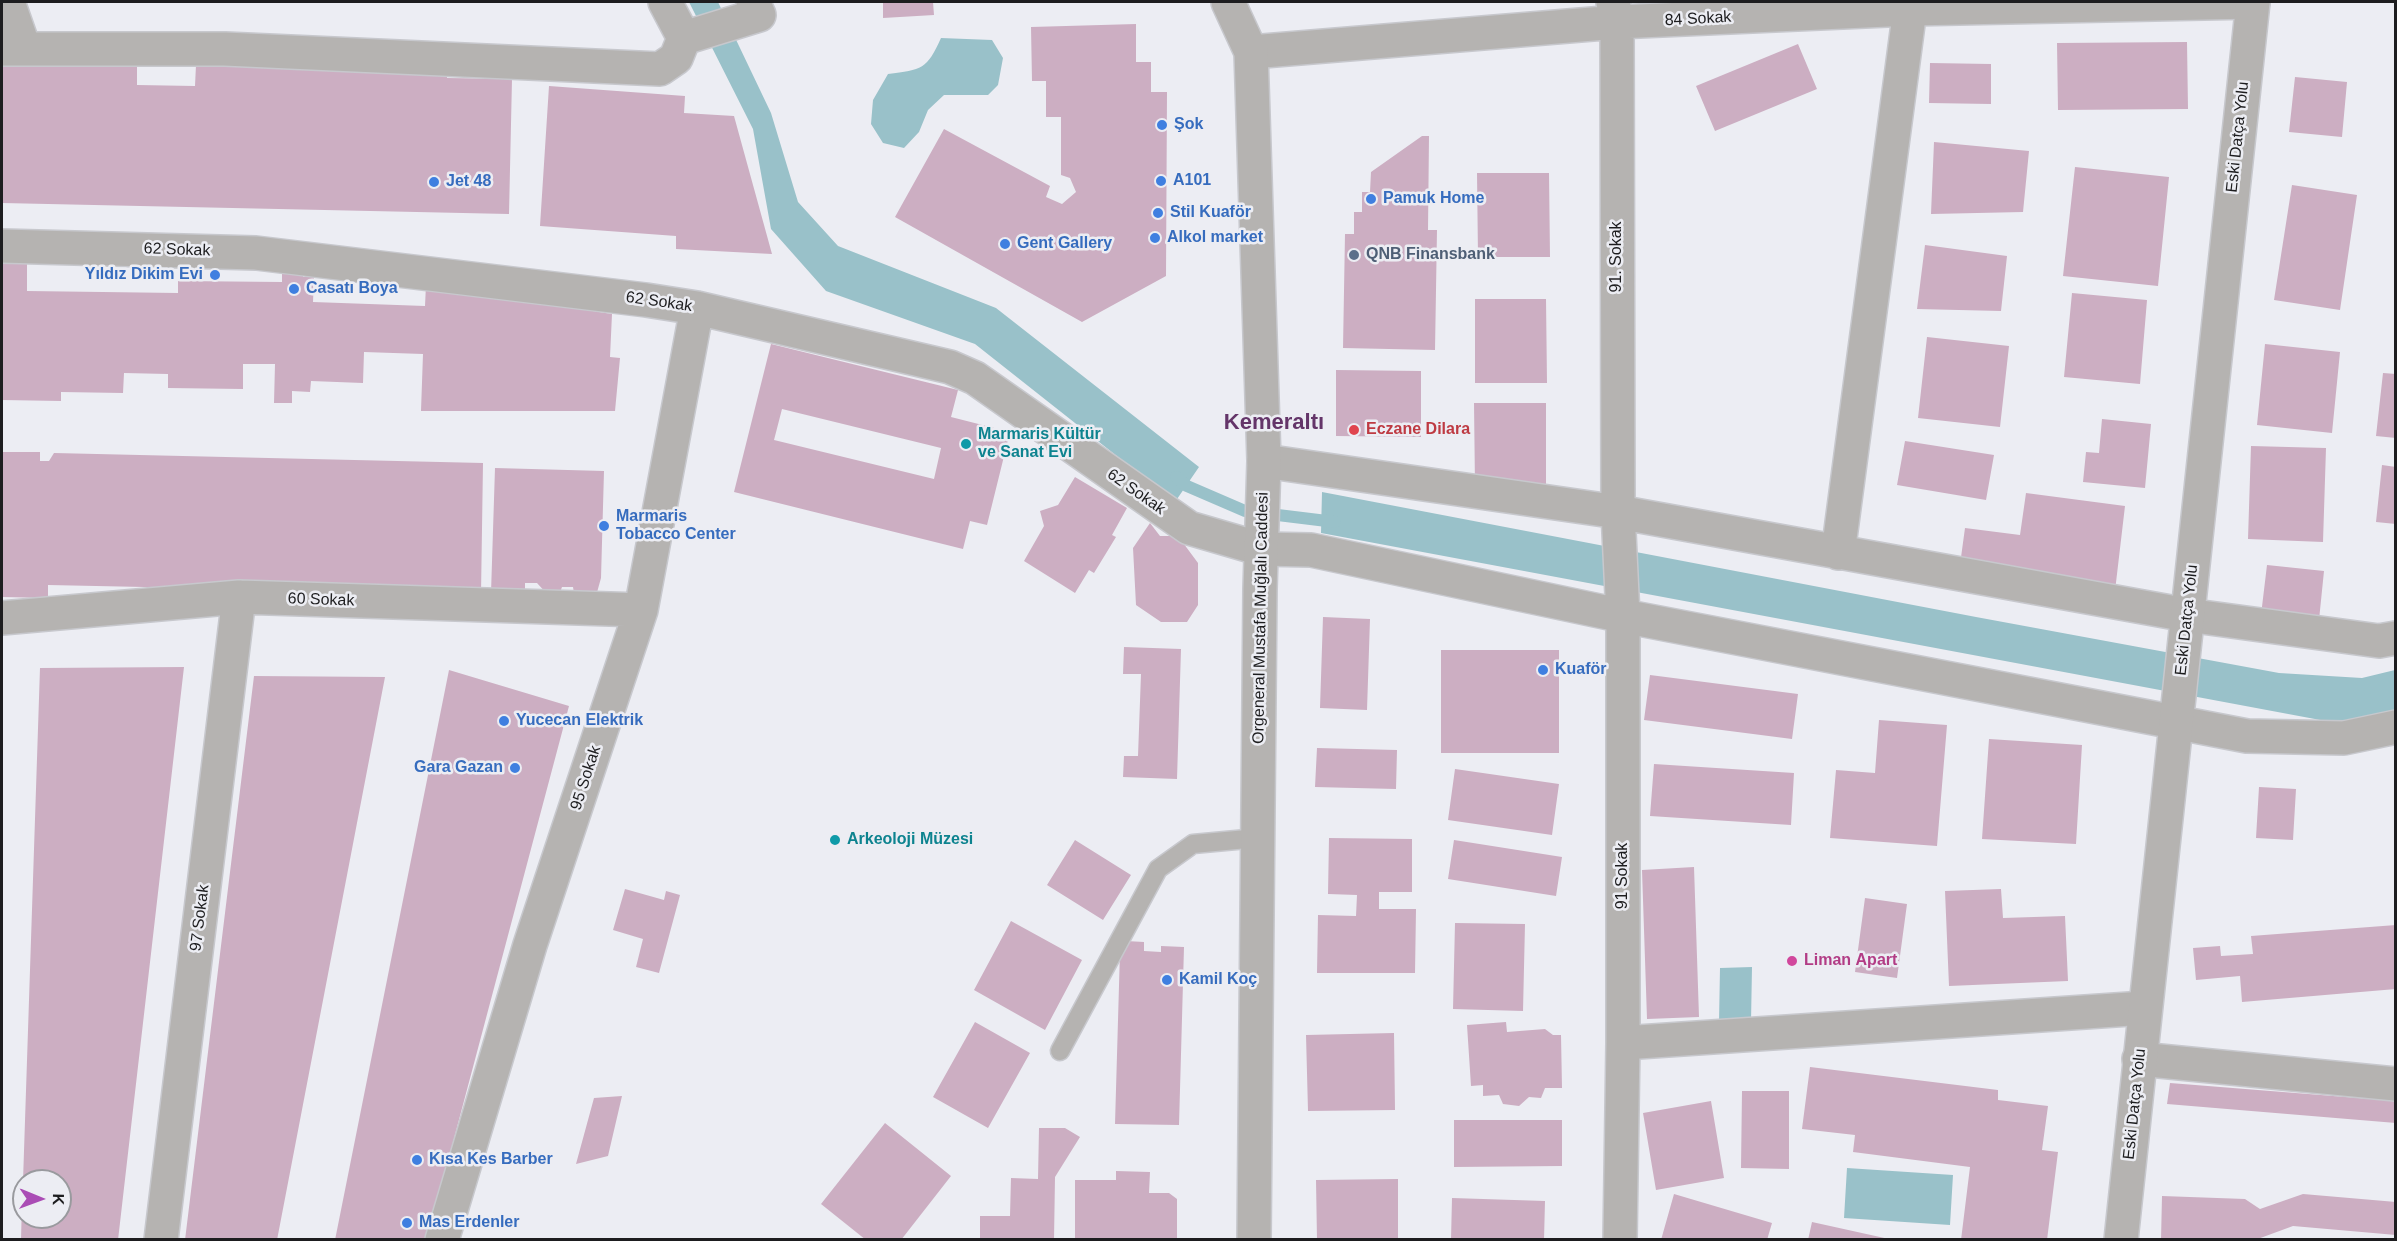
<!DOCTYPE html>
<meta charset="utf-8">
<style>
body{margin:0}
#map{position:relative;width:2397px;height:1241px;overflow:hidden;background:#ecedf3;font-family:Arial,sans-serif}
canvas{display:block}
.frame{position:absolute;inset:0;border:3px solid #1d1d1f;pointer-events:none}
.north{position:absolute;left:12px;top:1169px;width:60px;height:60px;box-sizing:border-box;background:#ecedf3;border:2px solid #999a9e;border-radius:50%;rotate:91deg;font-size:16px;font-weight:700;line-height:24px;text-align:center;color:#1d1d1f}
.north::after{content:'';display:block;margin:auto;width:21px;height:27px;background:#aa4cb5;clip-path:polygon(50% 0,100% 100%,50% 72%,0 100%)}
</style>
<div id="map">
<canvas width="2397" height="1241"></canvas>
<div class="frame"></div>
<div class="north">K</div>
</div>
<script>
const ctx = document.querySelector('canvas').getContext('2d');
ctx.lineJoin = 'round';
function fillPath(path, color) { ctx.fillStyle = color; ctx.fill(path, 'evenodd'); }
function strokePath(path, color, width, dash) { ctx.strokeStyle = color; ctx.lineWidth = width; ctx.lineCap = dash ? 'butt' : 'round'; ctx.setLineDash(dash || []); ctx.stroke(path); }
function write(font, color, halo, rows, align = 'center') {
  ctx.font = font + ' Arial,sans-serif'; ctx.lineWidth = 5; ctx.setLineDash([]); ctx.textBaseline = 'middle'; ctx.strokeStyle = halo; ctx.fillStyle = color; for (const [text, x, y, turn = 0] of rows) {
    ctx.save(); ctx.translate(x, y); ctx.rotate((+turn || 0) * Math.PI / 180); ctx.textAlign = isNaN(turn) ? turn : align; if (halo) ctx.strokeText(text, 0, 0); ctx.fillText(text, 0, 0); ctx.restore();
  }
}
const water = new Path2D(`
 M 689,2 L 718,2 L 771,113 L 798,202 L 838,246 L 996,308 L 1199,467 L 1175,502 L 975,344 L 826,291 L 771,229 L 753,129 Z
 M 941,38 L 992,40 L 1003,58 L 998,85 L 988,95 L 944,95 L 928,110 L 919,132 L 904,148 L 883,143 L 871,124 L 873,100 L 888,74 C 922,70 927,69 941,38 Z
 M 1322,492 L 1976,617 L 2279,673 L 2362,678 L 2395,670 L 2395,714 L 2347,725 L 1321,533 Z
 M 1752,967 L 1751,1022 L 1719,1023 L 1720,968 Z
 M 1847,1168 L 1953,1175 L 1950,1225 L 1844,1218 Z`);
const stream = new Path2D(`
 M 1176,477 L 1187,486 L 1245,511 L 1335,522`);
const building = new Path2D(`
 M 883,2 L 933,2 L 934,15 L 883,18 Z
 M 1136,24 L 1136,62 L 1151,62 L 1151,92 L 1167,92 L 1166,276 L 1082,322 L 895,217 L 944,129 L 1050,186 L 1046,197 L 1062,204 L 1076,192 L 1070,178 L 1061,175 L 1061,117 L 1046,117 L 1046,81 L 1032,81 L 1031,27 Z
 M 2187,42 L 2188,109 L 2058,110 L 2057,43 Z
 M 1798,44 L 1817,89 L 1715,131 L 1696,86 Z
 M 2,63 L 137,65 L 137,85 L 195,86 L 196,65 L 447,69 L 447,78 L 512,79 L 509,214 L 2,203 Z
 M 1930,63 L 1991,64 L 1991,104 L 1929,103 Z
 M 2295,77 L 2347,82 L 2342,137 L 2289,132 Z
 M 549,86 L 685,96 L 684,113 L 734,116 L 772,254 L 676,249 L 676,236 L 540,226 Z
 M 1422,136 L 1429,136 L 1428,230 L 1437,230 L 1435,350 L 1343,348 L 1345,234 L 1354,234 L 1354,212 L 1362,212 L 1362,192 L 1370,192 L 1371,172 Z
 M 1934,142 L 2029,151 L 2023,212 L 1931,214 Z
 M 2075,167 L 2169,177 L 2158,286 L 2063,276 Z
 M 1477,173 L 1549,173 L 1550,257 L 1478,257 Z
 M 2292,185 L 2357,195 L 2340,310 L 2274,300 Z
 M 1925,245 L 2007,256 L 2001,311 L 1917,309 Z
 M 2,262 L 27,263 L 27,291 L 178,293 L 178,281 L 282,282 L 282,266 L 303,267 L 303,277 L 314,277 L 313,302 L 425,306 L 426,285 L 612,314 L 610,357 L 620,358 L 615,411 L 421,411 L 423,354 L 364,352 L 363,383 L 311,381 L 310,392 L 292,391 L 292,403 L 274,403 L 275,364 L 243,364 L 243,389 L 168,388 L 168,374 L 124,373 L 123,393 L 61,392 L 61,401 L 2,400 Z
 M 2072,293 L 2147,300 L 2140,384 L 2064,377 Z
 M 1475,299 L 1546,299 L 1547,383 L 1475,383 Z
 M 1927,337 L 2009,346 L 2000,427 L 1918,418 Z
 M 771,344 L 958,390 L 951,417 L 1010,432 L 987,525 L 970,521 L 963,549 L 734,492 ZM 782,409 L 941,448 L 934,479 L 774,440 Z
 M 2265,344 L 2340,352 L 2332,433 L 2257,425 Z
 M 1336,370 L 1421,371 L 1421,437 L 1336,436 Z
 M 2383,373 L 2396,374 L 2396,438 L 2376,436 Z
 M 1474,403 L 1546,403 L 1546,487 L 1475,487 Z
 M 2102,419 L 2151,424 L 2145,488 L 2083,482 L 2086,452 L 2099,453 Z
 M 1905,441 L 1994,455 L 1986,500 L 1897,485 Z
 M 2251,446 L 2326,448 L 2323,542 L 2248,539 Z
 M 2,452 L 40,452 L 40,461 L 49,461 L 54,453 L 483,463 L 481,594 L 48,585 L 48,598 L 2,597 Z
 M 2382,465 L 2396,467 L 2396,524 L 2376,522 Z
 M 495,468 L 604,471 L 601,578 L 596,596 L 575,599 L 573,587 L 562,587 L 559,595 L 548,595 L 537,583 L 525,583 L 525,594 L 491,593 Z
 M 1075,477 L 1127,508 L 1112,535 L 1116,537 L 1094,573 L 1089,570 L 1075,593 L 1024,561 L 1044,526 L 1040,511 L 1058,505 Z
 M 2026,493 L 2125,506 L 2115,591 L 1959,572 L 1965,528 L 2020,535 Z
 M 1150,523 L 1160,536 L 1178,536 L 1198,563 L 1198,605 L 1187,622 L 1161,622 L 1136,605 L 1133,548 Z
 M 2267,565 L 2324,571 L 2319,620 L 2261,615 Z
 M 1323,617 L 1370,619 L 1367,710 L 1320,708 Z
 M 1124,647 L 1181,649 L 1177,779 L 1123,777 L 1124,756 L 1138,756 L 1141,674 L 1123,674 Z
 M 1441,650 L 1559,650 L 1559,753 L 1441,753 Z
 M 184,667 L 118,1240 L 21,1240 L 22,1201 L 24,1201 L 24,1217 L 60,1217 L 60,1181 L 23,1181 L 40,668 Z
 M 449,670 L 569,706 L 427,1240 L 335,1240 Z
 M 1650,675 L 1798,694 L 1792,739 L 1644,720 Z
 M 254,676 L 385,677 L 277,1240 L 185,1240 Z
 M 1879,720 L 1947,725 L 1937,846 L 1830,838 L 1836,770 L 1875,773 Z
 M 1989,739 L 2082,745 L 2076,844 L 1982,839 Z
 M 1317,748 L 1397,750 L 1396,789 L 1315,787 Z
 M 1654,764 L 1794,773 L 1791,825 L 1650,816 Z
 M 1455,769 L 1559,784 L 1552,835 L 1448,820 Z
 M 2259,787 L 2296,789 L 2293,840 L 2256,838 Z
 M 1329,838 L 1412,839 L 1412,892 L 1379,892 L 1379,909 L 1416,909 L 1415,973 L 1317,973 L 1318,915 L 1356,916 L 1357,895 L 1328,894 Z
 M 1075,840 L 1131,875 L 1103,920 L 1047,885 Z
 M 1454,840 L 1562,857 L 1556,896 L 1448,879 Z
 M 1694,867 L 1699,1017 L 1647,1019 L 1642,870 Z
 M 625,889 L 664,900 L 666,891 L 680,895 L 659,973 L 636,967 L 643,939 L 613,930 Z
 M 2001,889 L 2003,918 L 2065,916 L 2068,981 L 1949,986 L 1945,891 Z
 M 1865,898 L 1907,904 L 1897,978 L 1855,972 Z
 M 1011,921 L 1082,960 L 1045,1030 L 974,990 Z
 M 1455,923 L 1525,924 L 1523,1011 L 1453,1009 Z
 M 2396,925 L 2396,989 L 2242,1002 L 2240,976 L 2196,980 L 2193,948 L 2220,946 L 2221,956 L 2253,954 L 2251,936 Z
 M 1126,941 L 1144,942 L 1144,951 L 1161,952 L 1161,946 L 1184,947 L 1179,1125 L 1115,1124 L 1120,951 L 1126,951 Z
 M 975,1022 L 1030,1053 L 988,1128 L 933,1097 Z
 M 1506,1022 L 1507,1032 L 1545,1029 L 1553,1035 L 1561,1035 L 1562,1088 L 1545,1088 L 1541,1098 L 1529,1097 L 1519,1106 L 1503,1104 L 1499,1095 L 1483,1096 L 1483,1085 L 1471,1086 L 1467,1025 Z
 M 1394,1033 L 1395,1110 L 1308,1111 L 1306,1035 Z
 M 1810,1067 L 1998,1090 L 1998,1100 L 2048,1106 L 2042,1150 L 2058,1152 L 2047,1240 L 1961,1240 L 1970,1167 L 1853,1152 L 1855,1135 L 1802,1129 Z
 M 2170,1083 L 2396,1101 L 2396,1123 L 2167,1104 Z
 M 1742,1091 L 1789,1091 L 1789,1169 L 1741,1168 Z
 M 622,1096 L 608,1156 L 576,1164 L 594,1098 Z
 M 1711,1101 L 1724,1178 L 1656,1190 L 1643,1113 Z
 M 1454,1120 L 1562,1120 L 1562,1166 L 1454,1167 Z
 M 885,1123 L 951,1176 L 901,1240 L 866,1240 L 821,1204 Z
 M 1039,1128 L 1065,1128 L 1080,1137 L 1055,1177 L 1054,1240 L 980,1240 L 980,1216 L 1010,1216 L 1011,1178 L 1038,1179 Z
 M 1116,1171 L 1150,1172 L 1149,1193 L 1169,1193 L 1177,1199 L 1177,1240 L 1075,1240 L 1075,1180 L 1116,1180 Z
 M 1398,1179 L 1398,1240 L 1317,1240 L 1316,1180 Z
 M 1674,1194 L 1772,1223 L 1767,1240 L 1661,1240 Z
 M 2303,1194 L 2396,1202 L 2396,1235 L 2293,1226 L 2255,1240 L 2161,1240 L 2162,1196 L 2245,1199 L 2260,1209 Z
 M 1452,1198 L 1545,1201 L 1544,1240 L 1451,1240 Z
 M 1812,1222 L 1889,1239 L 1889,1240 L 1808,1240 Z`);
const service = new Path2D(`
 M 1060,1051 L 1158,869 L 1193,844 L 1258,838`);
const minor = new Path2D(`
 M 8,2 L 24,48
 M 1613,2 L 1617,22 L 1618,512 L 1623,616 L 1623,1043 L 1620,1240
 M 684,38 L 759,15 L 753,2
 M 2,49 L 225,49 L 660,69 L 676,58 L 684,38 L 665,2
 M 1251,52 L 1617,22 L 1910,9 L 2253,2
 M 2,246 L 256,253 L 646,300 L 697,308 L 950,367 L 975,378 L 1189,528 L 1261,549 L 1311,550 L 1623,616 L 2247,736 L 2344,738 L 2396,727
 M 1264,461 L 1618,512 L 2187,615 L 2379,641 L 2396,638
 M 1838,553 L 1910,9
 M 2,618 L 239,597 L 641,610
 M 1623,1043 L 2145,1008
 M 2139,1059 L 2396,1084
 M 161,1240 L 239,597
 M 442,1240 L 530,945 L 641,610 L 697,308`);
const tertiary = new Path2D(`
 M 1228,2 L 1251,52 L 1264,461 L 1260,589 L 1254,1240
 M 2121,1240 L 2253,2`);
const markers = [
 [1162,125,6,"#3f7fe0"],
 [1161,181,6,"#3f7fe0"],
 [434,182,6,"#3f7fe0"],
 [1371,199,6,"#3f7fe0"],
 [1158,213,6,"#3f7fe0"],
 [1155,238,6,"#3f7fe0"],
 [1005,244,6,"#3f7fe0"],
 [1354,255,6,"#5c6f8a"],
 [215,275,6,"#3f7fe0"],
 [294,289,6,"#3f7fe0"],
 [1354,430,6,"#e0444e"],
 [966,444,6,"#0f9aa8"],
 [604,526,6,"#3f7fe0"],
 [1543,670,6,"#3f7fe0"],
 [504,721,6,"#3f7fe0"],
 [515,768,6,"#3f7fe0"],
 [835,840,6,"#0f9aa8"],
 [1792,961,6,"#d1479c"],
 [1167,980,6,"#3f7fe0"],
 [417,1160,6,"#3f7fe0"],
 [407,1223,6,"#3f7fe0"]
];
const streetNames = [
 ["84 Sokak",1698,19,-3],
 ["Eski Datça Yolu",2238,137,-84],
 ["62 Sokak",177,250,2],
 ["91. Sokak",1617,257,-90],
 ["62 Sokak",659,302,8],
 ["62 Sokak",1136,492,35],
 ["60 Sokak",321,600,2],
 ["Orgeneral Mustafa Muğlalı Caddesi",1261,618,-89],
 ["Eski Datça Yolu",2187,620,-84],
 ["95 Sokak",586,778,-72],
 ["91 Sokak",1623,876,-90],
 ["97 Sokak",200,918,-83],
 ["Eski Datça Yolu",2135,1104,-84]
];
const shopNames = [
 ["Şok",1174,125],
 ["A101",1173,181],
 ["Jet 48",446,182],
 ["Pamuk Home",1383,199],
 ["Stil Kuaför",1170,213],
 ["Alkol market",1167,238],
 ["Gent Gallery",1017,244],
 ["Yıldız Dikim Evi",203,275,"right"],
 ["Casatı Boya",306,289],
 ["Marmaris",616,517],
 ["Tobacco Center",616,535],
 ["Kuaför",1555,670],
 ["Yucecan Elektrik",516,721],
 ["Gara Gazan",503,768,"right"],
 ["Kamil Koç",1179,980],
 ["Kısa Kes Barber",429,1160],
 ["Mas Erdenler",419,1223]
];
const serviceNames = [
 ["QNB Finansbank",1366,255]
];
const healthNames = [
 ["Eczane Dilara",1366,430]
];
const cultureNames = [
 ["Marmaris Kültür",978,435],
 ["ve Sanat Evi",978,453],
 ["Arkeoloji Müzesi",847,840]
];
const hotelNames = [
 ["Liman Apart",1804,961]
];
const districtNames = [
 ["Kemeraltı",1274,423]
];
fillPath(water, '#99c1c9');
strokePath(stream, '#99c1c9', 12);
fillPath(building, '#ccaec2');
strokePath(service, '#c7c8cd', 21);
strokePath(minor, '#c7c8cd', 36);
strokePath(tertiary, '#c7c8cd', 36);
strokePath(service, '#b5b3b1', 18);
strokePath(minor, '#b5b3b1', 33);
strokePath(tertiary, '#b5b3b1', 33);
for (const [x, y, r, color] of markers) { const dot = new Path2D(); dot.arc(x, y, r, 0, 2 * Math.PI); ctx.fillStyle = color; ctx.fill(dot); strokePath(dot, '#ecedf3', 2); }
write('16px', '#1d1d1f', '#ecedf3', streetNames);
write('bold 16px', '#366cbe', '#ecedf3', shopNames, 'left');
write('bold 16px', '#4e5e75', '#ecedf3', serviceNames, 'left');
write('bold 16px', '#be3a42', '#ecedf3', healthNames, 'left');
write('bold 16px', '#0d838f', '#ecedf3', cultureNames, 'left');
write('bold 16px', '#b23c85', '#ecedf3', hotelNames, 'left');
write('bold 22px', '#643569', '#ecedf3', districtNames);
</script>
